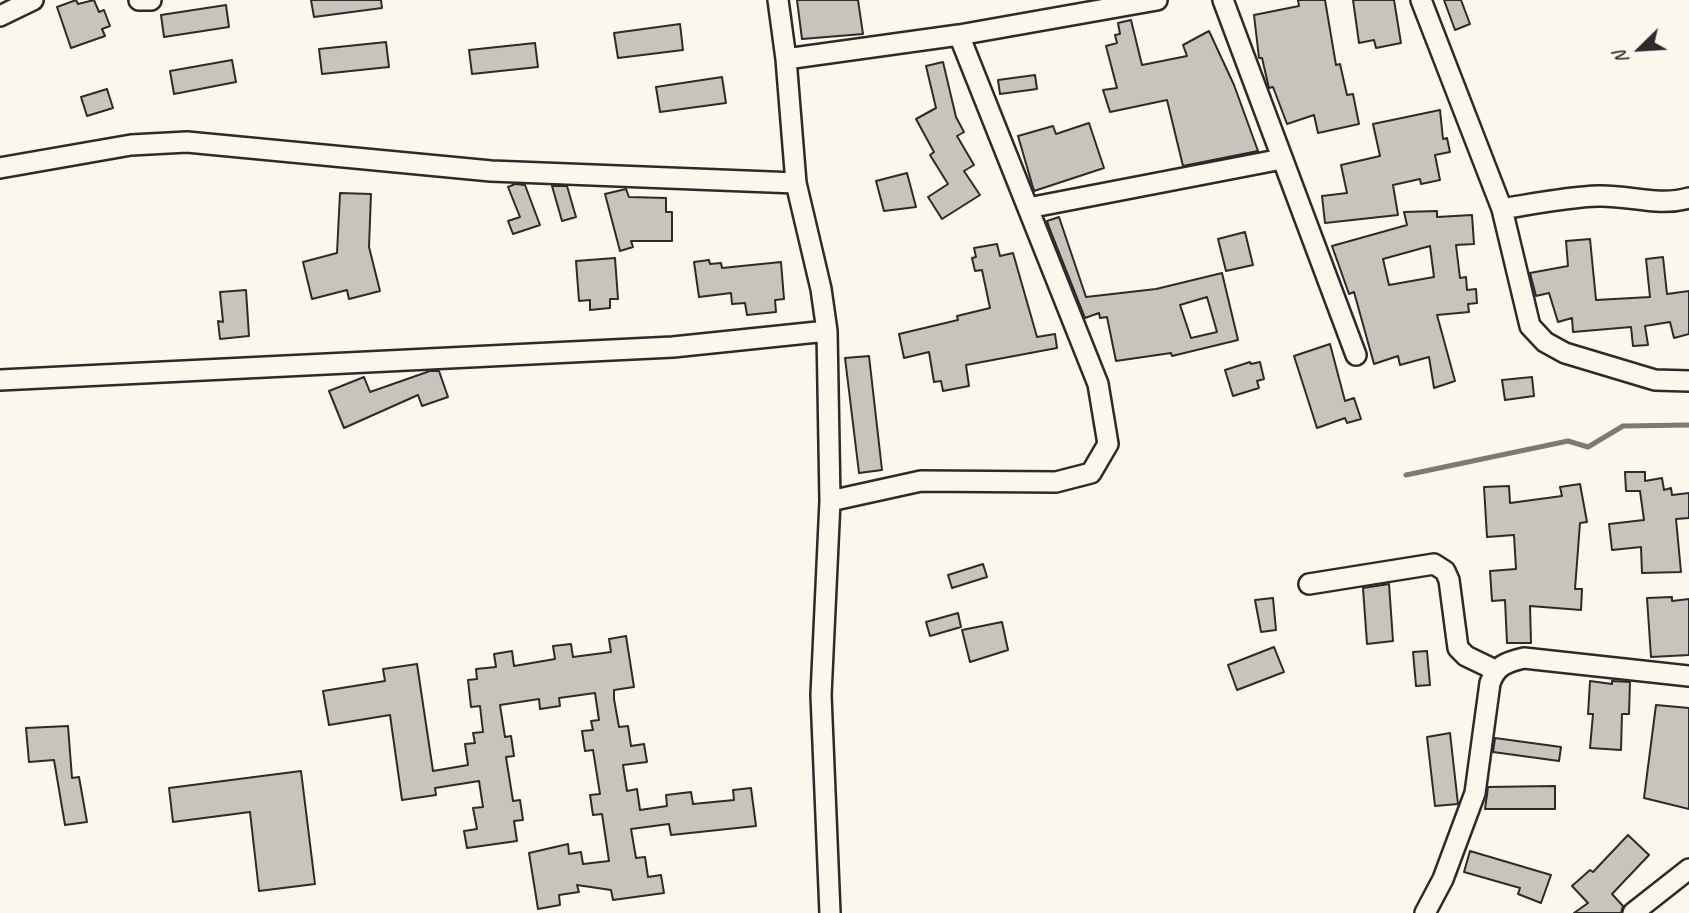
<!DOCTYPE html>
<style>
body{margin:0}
#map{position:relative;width:1689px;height:913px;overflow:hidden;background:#fbf7ec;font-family:Caveat,sans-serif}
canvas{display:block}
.north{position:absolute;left:1605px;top:14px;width:70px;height:70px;-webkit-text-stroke:5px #fbf7ec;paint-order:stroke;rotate:246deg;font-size:19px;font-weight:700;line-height:28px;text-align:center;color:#2b2b2b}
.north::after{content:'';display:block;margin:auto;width:24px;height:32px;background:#2b2b2b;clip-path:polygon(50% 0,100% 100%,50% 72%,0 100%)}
</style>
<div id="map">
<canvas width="1689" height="913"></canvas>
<div class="north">N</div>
</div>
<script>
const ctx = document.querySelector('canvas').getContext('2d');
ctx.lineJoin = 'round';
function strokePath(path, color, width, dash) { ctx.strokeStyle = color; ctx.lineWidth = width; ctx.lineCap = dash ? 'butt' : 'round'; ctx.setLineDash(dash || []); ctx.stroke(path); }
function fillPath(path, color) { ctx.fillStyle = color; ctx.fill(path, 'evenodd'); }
const stream = new Path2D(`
 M 1406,475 L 1568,441 L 1588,447 L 1623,426 L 1689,425`);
const building = new Path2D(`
 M 76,0 L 78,4 L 94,0 L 99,12 L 104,10 L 110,26 L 102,29 L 105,36 L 71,48 L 57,7 Z
 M 311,0 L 381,0 L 382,8 L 314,17 Z
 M 797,0 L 858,0 L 863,34 L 802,39 Z
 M 1298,0 L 1325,0 L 1336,65 L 1340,64 L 1347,95 L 1353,94 L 1359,124 L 1318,133 L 1314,115 L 1287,124 L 1273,87 L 1269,88 L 1268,84 L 1262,58 L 1259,58 L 1254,15 L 1299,6 Z
 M 1353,0 L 1394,0 L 1401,43 L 1376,48 L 1374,40 L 1359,43 Z
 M 1444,0 L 1461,0 L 1470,24 L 1455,30 Z
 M 226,5 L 229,27 L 164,37 L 161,15 Z
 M 1131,20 L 1142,65 L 1187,56 L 1183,45 L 1209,31 L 1234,85 L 1258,151 L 1183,166 L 1167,100 L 1110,112 L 1103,90 L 1117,88 L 1106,46 L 1117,43 L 1115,35 L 1120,34 L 1118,23 Z
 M 680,24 L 683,50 L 618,58 L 614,33 Z
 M 386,42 L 389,67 L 322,74 L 319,49 Z
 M 535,43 L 538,67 L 472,74 L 469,50 Z
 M 232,60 L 236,82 L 174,94 L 170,71 Z
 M 943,62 L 956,117 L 964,132 L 957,136 L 974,165 L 964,171 L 980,195 L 942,219 L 928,197 L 948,184 L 930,155 L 934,152 L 916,119 L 936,108 L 926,66 Z
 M 1035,75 L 1037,89 L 1000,94 L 998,80 Z
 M 722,77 L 726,103 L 660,112 L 656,87 Z
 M 107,89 L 113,108 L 87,116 L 81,97 Z
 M 1440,110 L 1443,139 L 1447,138 L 1450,152 L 1435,155 L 1440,180 L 1421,184 L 1420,179 L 1393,185 L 1398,215 L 1325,223 L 1322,196 L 1347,193 L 1341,165 L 1380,156 L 1373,124 Z
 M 1089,123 L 1104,168 L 1034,191 L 1018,136 L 1053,126 L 1056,134 Z
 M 907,173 L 916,207 L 884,211 L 876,181 Z
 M 515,184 L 525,185 L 540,225 L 513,234 L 508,221 L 520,217 L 508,187 Z
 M 552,186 L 567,186 L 576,217 L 562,221 Z
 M 626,189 L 629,197 L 666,198 L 666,212 L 672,212 L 672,241 L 631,241 L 633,247 L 620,251 L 605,194 Z
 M 340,193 L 371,194 L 369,247 L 380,291 L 349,299 L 347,290 L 312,299 L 303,262 L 337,253 Z
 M 1437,211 L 1437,217 L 1472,215 L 1474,244 L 1456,245 L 1460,278 L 1466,277 L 1467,290 L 1476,289 L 1477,303 L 1468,304 L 1469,312 L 1437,315 L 1455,381 L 1434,388 L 1429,357 L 1400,365 L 1398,356 L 1374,364 L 1354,292 L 1349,294 L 1332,246 L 1407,225 L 1404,212 ZM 1430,246 L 1434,277 L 1389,285 L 1383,259 Z
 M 1059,217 L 1086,297 L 1156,289 L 1222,273 L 1238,340 L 1172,356 L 1171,353 L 1116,361 L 1107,317 L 1100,318 L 1099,313 L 1085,318 L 1049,227 L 1047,221 ZM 1207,297 L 1217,332 L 1191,338 L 1180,305 Z
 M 1245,232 L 1253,265 L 1226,271 L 1218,239 Z
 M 1590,239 L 1596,300 L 1650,297 L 1646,259 L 1663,257 L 1667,294 L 1689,291 L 1689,334 L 1674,338 L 1670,322 L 1645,326 L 1648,345 L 1633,346 L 1631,327 L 1573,332 L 1572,318 L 1558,322 L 1549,293 L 1536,296 L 1530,273 L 1568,266 L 1566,241 Z
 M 997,244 L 1000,256 L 1013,253 L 1037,337 L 1055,334 L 1057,348 L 966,365 L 969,386 L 943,391 L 941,381 L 934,382 L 929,352 L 904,358 L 899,334 L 958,320 L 957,316 L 990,308 L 982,270 L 975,271 L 972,258 L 976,257 L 974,248 Z
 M 615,258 L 618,299 L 610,299 L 610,308 L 590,310 L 590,300 L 579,301 L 576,261 Z
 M 709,260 L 710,264 L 721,263 L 722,268 L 781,262 L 784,299 L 775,300 L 776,312 L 747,315 L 745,303 L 732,304 L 731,293 L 699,297 L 694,262 Z
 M 246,290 L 249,336 L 220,339 L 218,321 L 223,322 L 220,292 Z
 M 1330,344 L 1345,401 L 1354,398 L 1361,419 L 1347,423 L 1345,418 L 1317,428 L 1294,356 Z
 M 869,356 L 882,470 L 859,473 L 845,358 Z
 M 1250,362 L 1251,364 L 1260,362 L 1264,379 L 1257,381 L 1259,388 L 1233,396 L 1225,370 Z
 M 430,371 L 439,371 L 448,397 L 422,406 L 418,395 L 344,428 L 329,391 L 364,377 L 370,392 Z
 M 1532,377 L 1534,396 L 1505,400 L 1502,380 Z
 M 1625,472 L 1645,472 L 1645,481 L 1662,478 L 1664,490 L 1671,488 L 1672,495 L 1689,493 L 1689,518 L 1676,519 L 1681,572 L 1642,573 L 1641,547 L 1612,550 L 1609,524 L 1644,520 L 1640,491 L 1626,491 Z
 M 1580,484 L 1587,522 L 1580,523 L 1575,589 L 1582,589 L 1581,610 L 1530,606 L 1531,643 L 1507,643 L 1505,600 L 1492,601 L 1490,571 L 1516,569 L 1514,535 L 1487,537 L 1484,487 L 1509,486 L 1510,503 L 1562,496 L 1560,487 Z
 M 983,564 L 987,577 L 952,588 L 948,575 Z
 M 1389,584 L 1393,641 L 1367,644 L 1363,588 Z
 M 1672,597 L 1672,601 L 1689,599 L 1689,655 L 1651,657 L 1647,598 Z
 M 1273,598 L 1276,630 L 1261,632 L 1255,600 Z
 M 958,613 L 961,627 L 930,636 L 926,622 Z
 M 1002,622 L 1008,650 L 970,662 L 962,630 Z
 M 626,636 L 634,687 L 614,690 L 614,699 L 619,727 L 628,726 L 631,746 L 644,744 L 647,762 L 623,765 L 627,791 L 637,789 L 640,810 L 667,806 L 666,795 L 691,792 L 693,804 L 734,800 L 733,790 L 751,788 L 756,826 L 671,835 L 669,824 L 631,829 L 636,858 L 645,857 L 648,877 L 661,875 L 664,893 L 613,900 L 611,890 L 577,885 L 579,892 L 559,895 L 560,905 L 538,909 L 529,853 L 568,844 L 569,854 L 581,852 L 583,864 L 609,861 L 602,814 L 593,815 L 590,795 L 600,794 L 593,750 L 585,751 L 582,731 L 593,730 L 591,721 L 599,720 L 595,693 L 559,698 L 560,706 L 540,709 L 539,699 L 500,705 L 505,737 L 511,736 L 514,756 L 506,757 L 513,801 L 520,800 L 523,820 L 514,821 L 517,841 L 467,848 L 464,831 L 477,829 L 473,808 L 483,807 L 479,781 L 435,788 L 436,795 L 402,800 L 390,715 L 329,725 L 323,691 L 385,681 L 383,669 L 417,664 L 433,771 L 468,765 L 465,744 L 475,743 L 473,733 L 483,732 L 480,706 L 471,707 L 468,680 L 477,679 L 476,669 L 496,667 L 494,654 L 512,651 L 514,666 L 555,659 L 553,646 L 571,644 L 573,657 L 611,652 L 609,639 Z
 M 1274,647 L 1284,672 L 1237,690 L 1228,665 Z
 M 1427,651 L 1430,685 L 1416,686 L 1413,652 Z
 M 1590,681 L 1612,684 L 1612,681 L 1630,682 L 1629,714 L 1622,714 L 1621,750 L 1590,748 L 1593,714 L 1588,714 Z
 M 1656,705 L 1689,708 L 1689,809 L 1644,798 Z
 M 68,726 L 72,778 L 79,777 L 87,822 L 65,825 L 54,760 L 29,762 L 26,728 Z
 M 1450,733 L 1458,804 L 1435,806 L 1427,737 Z
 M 1495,738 L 1561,747 L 1559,761 L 1493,752 Z
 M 301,771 L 315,884 L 259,891 L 250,812 L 173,822 L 169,788 Z
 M 1555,786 L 1555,809 L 1485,809 L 1488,787 Z
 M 1628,835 L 1649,855 L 1612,894 L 1623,906 L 1621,913 L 1574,913 L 1588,903 L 1572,886 L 1590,870 L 1593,872 Z
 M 1470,851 L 1551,875 L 1541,903 L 1518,894 L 1520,888 L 1464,872 Z`);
const street = new Path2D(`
 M 139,0 L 151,0
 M 778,0 L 786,59 L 796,183 L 821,289 L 827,331 L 830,501 L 821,695 L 830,913
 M 1223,0 L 1356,355
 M 1421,0 L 1502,209 L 1530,326 L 1545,342 L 1565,353 L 1655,380 L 1689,381
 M 0,16 L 33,0
 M 786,59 L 959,35 L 1157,0
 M 0,168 L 131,145 L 187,142 L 491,171 L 796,183
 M 1028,208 L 1282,159
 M 1502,209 C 1533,204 1566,197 1598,196 C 1630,195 1657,207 1689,198
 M 0,380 L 673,347 L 827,331
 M 830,501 L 921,481 L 1056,482 L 1091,473 L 1108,444 L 1098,384 L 959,35
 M 1309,584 L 1434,564 L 1445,571 L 1449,580 L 1458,648 L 1466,656 L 1495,670
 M 1425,913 L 1443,879 L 1475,793 L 1490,683 C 1496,666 1506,662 1524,658 L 1689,676
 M 1633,913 L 1689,869`);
strokePath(stream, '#7b7a75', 5);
fillPath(building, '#c7c4bc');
strokePath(building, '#2b2b2b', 2);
strokePath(street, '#2b2b2b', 24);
strokePath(street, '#fbf7ec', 19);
</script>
